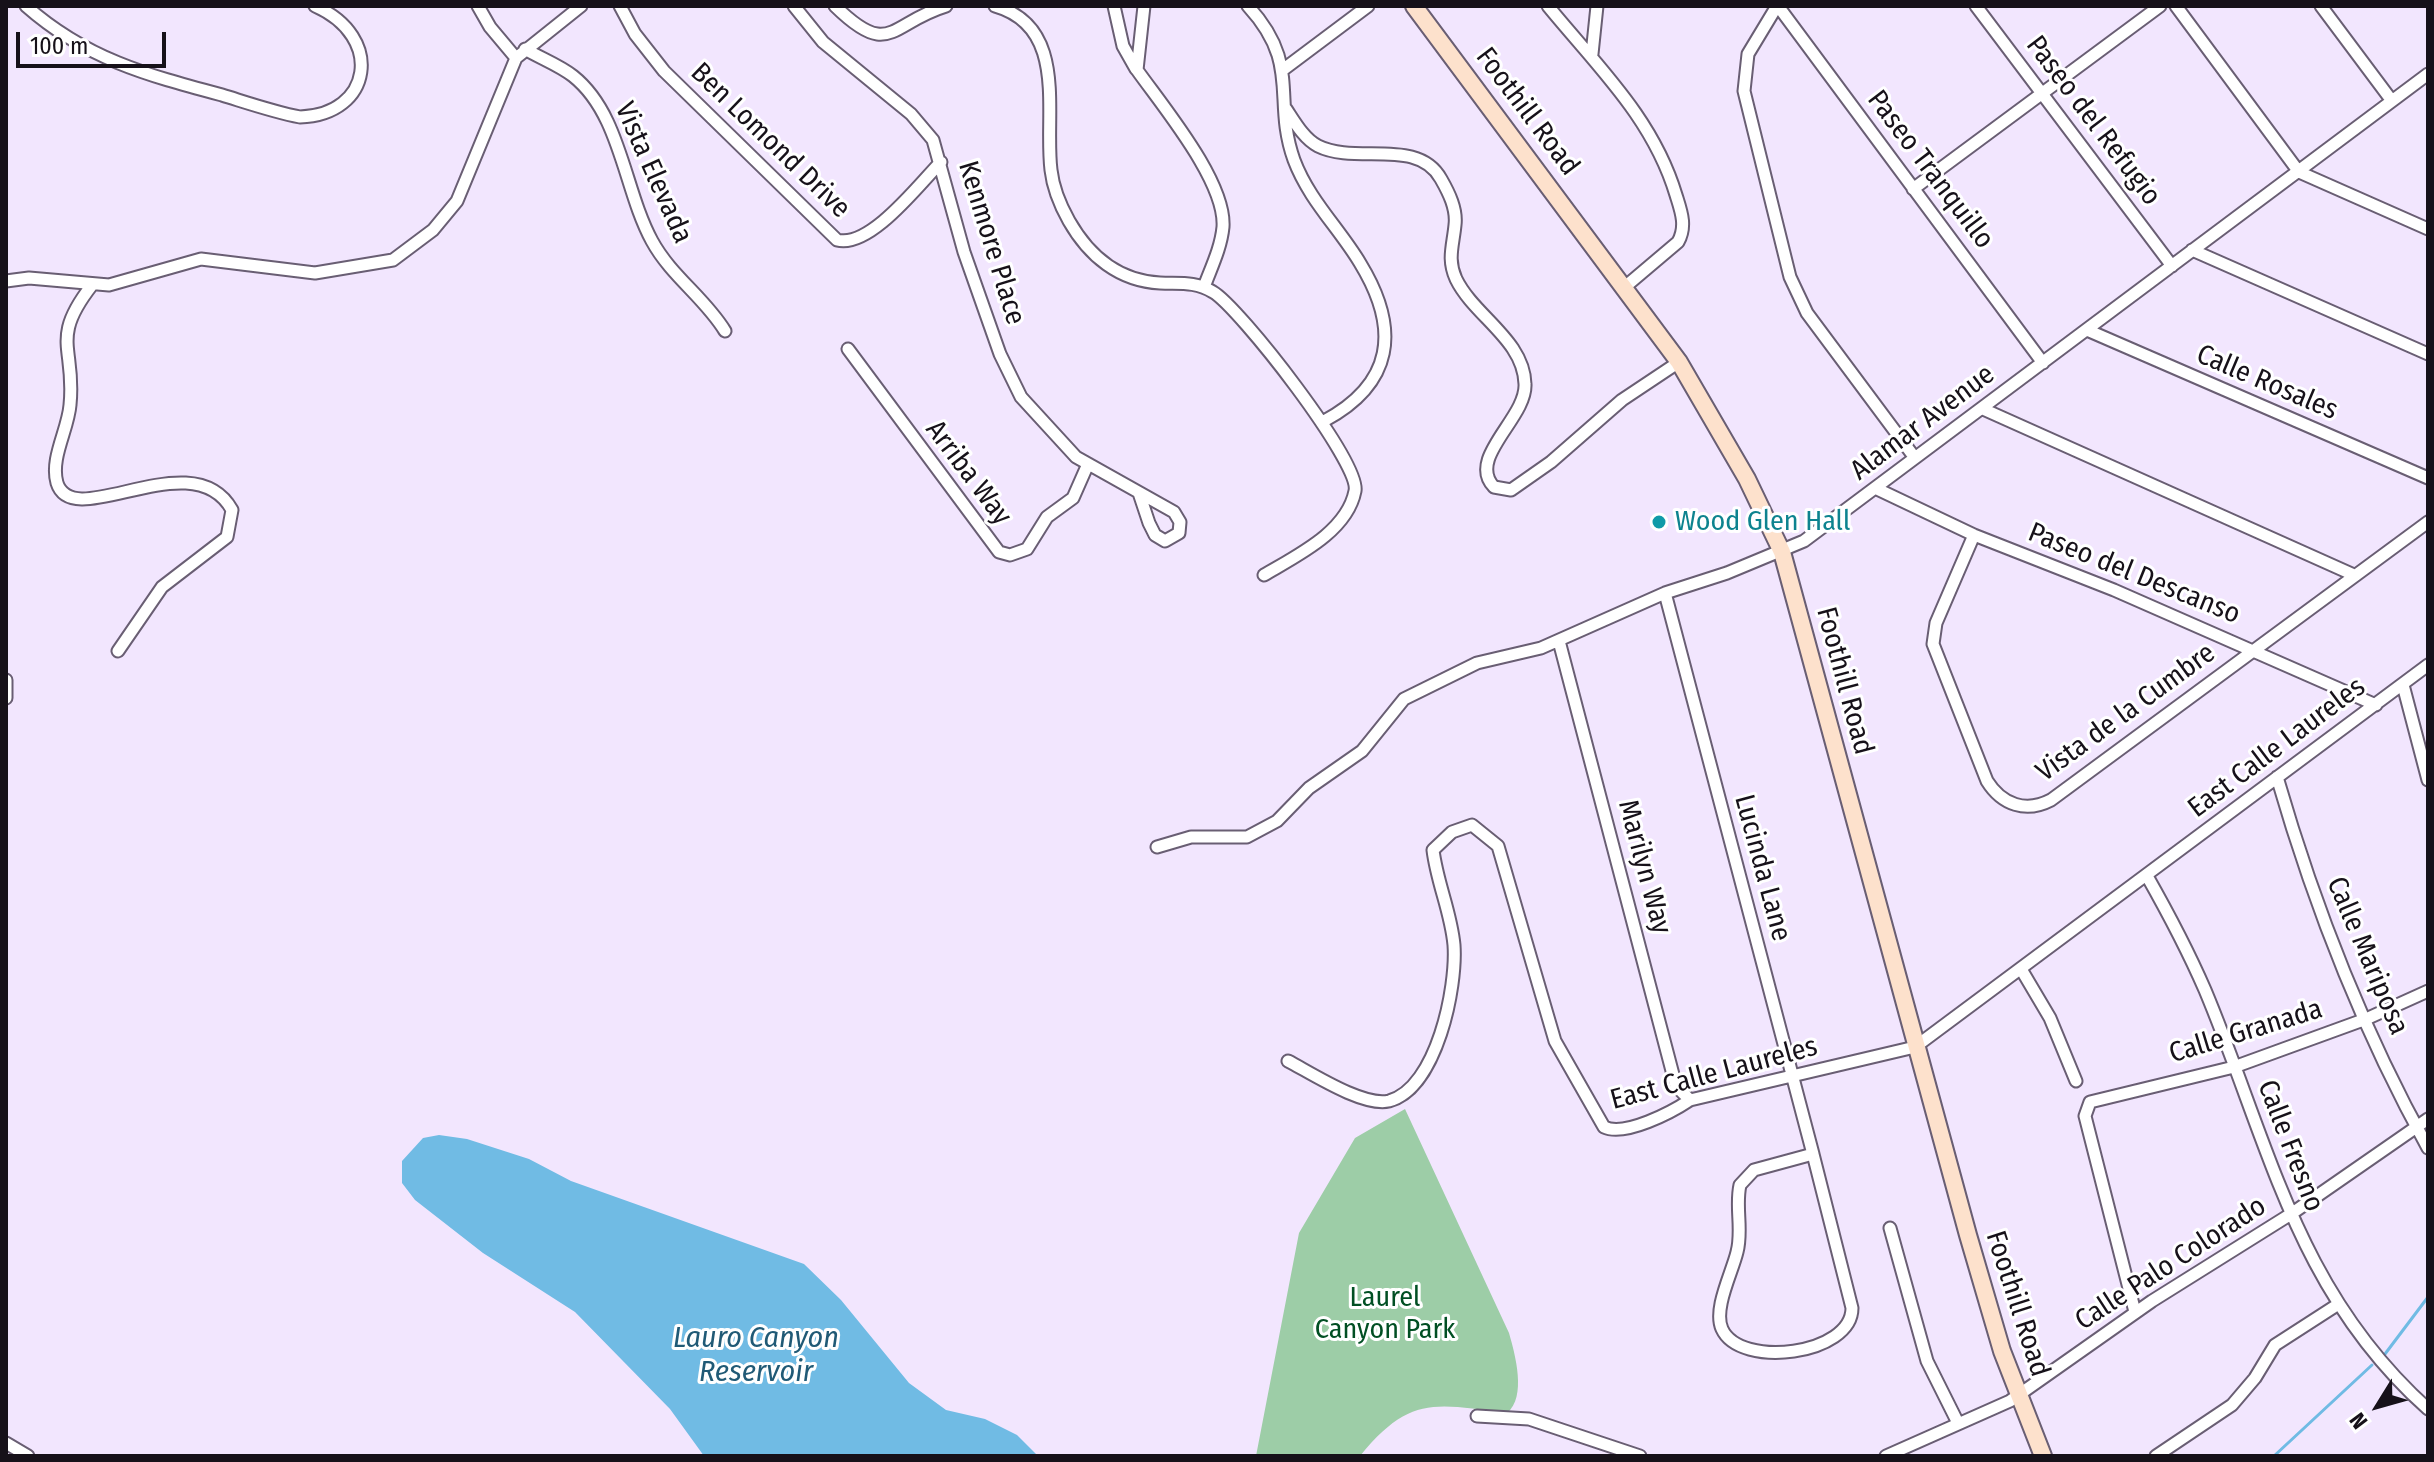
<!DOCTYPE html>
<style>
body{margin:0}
#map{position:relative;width:2434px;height:1462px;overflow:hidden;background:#f2e6fe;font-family:"Fira Sans Condensed",sans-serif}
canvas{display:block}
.frame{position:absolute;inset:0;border:8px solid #161119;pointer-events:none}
.north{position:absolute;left:2338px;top:1366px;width:80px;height:80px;-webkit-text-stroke:6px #fff;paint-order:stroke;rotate:233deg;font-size:22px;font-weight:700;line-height:32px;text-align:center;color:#161119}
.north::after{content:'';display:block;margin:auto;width:28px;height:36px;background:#161119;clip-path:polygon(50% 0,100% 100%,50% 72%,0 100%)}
.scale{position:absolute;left:16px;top:32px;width:150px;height:36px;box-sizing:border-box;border:4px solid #161119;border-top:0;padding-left:10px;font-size:24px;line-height:28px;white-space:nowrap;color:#161119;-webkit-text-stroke:6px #fff;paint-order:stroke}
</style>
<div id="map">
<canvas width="2434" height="1462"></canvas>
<div class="frame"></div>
<div class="north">N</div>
<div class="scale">100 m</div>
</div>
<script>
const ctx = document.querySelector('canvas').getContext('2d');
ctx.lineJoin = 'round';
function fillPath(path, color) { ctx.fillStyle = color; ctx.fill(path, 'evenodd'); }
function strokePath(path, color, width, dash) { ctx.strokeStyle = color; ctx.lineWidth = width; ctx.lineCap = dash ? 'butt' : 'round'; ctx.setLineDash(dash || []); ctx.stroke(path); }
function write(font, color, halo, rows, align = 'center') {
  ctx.font = font + ' "Fira Sans Condensed",sans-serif'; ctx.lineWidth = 6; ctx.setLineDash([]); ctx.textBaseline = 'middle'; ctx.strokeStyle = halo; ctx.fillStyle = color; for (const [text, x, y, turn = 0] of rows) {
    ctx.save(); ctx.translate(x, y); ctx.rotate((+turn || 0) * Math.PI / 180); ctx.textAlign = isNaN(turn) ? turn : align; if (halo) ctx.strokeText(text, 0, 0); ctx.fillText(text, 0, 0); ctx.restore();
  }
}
const green = new Path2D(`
 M 1405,1109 L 1509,1333 C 1515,1354 1527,1397 1507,1413 C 1435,1404 1410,1395 1360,1456 L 1256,1456 L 1299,1233 L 1355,1138 Z`);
const water = new Path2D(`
 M 439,1135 L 467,1139 L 529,1159 L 571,1181 L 804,1264 L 841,1300 L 909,1383 L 946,1410 L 985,1419 L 1017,1435 L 1038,1456 L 704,1456 L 670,1409 L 575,1312 L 483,1253 L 415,1200 L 402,1183 L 402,1161 L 423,1138 Z`);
const stream = new Path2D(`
 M 2385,1354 L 2428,1297
 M 2274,1456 L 2372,1365`);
const street = new Path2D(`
 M 26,6 C 86,59 147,75 222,95 C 248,103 274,112 300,117 C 372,115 385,37 315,6
 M 478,6 L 490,27 L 516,58
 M 620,6 L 635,34 L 664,71 L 837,240 C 870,249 920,183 941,162
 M 794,6 L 823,42 L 911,114 L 933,140 L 964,252 L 1000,354 L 1021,397 L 1076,457 L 1174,512 L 1180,522 L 1179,533 L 1165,541 L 1155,535 L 1149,523 L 1139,493
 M 835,6 C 890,60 890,23 946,6
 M 995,6 C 1069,27 1044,114 1051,170 C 1053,188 1060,205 1069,221 C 1089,256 1119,281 1160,283 C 1179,284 1195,281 1213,292 C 1239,307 1361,463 1355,491 C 1347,532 1296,556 1264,575
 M 1114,6 L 1123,46 L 1136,69
 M 1144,6 L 1137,70 C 1164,108 1226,182 1223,227 C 1221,248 1211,268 1204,287
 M 1248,6 C 1302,65 1272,99 1294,160 C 1309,200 1339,228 1360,263 C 1401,330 1393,384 1324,421
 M 1548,6 C 1597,66 1653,118 1676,195 C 1681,211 1687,226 1678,242 L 1626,286
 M 1777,6 L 1748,54 L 1744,91 L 1790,277 L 1807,313 L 1915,458
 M 1778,6 L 2043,363
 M 1976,6 L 2172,266
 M 2176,6 L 2299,172 L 2428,229
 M 2321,6 L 2392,101
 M 525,49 C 540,58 559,65 573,76 C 621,114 624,190 652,241 C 671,276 705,298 725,331
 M 1592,54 L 1597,6
 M 1284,69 L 1368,6
 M 1286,109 C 1294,121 1304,139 1318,146 C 1356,165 1418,137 1441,179 C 1449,193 1457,209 1455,225 C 1453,246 1447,259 1456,279 C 1474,316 1524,340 1525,384 C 1527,418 1466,458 1494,487 L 1511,490 L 1551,462 L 1622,400 L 1679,362
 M 1913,189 L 2160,6
 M 2192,250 L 2428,354
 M 6,281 L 29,278 L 109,285 L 201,259 L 315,273 L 393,260 L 433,230 L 457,201 L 516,58 L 581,6
 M 92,285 C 49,340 76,347 70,405 C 68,430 50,458 57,483 C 73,534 193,440 232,510 L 227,537 L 162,587 L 118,651
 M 2087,330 L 2428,478
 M 848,349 L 999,552 L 1010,555 L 1027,549 L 1047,517 L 1073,498 L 1088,464
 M 1983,409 L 2354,575
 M 1875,488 L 1974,535 L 2114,590 L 2376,705
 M 1974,535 L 1936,623 L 1933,644 L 1987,781 C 2002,805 2026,813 2051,800 L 2428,522
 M 1665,593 L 1813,1154
 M 1559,641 L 1676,1086 L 1690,1100
 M 6,680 L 6,698
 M 2403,685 L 2428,780
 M 2277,777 C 2314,905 2363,1031 2428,1148
 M 1157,847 L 1191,837 L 1247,837 L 1277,821 L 1309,788 L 1362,751 L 1404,699 L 1477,663 L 1541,648 L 1665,593 L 1727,573 L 1804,541 L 2428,74
 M 2147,876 C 2168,913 2188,951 2205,990 C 2270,1145 2296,1291 2428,1409
 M 2021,969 L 2050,1018 L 2076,1081
 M 1288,1061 C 1311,1073 1363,1107 1389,1101 C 1437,1088 1457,987 1454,945 C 1451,912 1437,883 1433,850 L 1452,832 L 1472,825 L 1498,846 L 1555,1041 L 1604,1127 C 1625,1137 1672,1112 1690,1100 L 1915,1047 L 2428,665
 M 1813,1154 L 1852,1308 C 1852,1355 1740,1369 1722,1329 C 1713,1309 1732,1273 1737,1252 C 1743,1230 1735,1207 1740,1185 L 1754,1170 Z
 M 1890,1228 L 1927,1361 L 1958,1423
 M 2135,1312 L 2085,1116 L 2090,1102 L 2234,1067 L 2366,1019 L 2428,991
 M 1477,1416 L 1529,1419 L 1640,1456
 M 6,1443 L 28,1456
 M 1886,1456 L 2010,1401 L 2152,1301 L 2291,1214 L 2428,1119
 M 2156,1456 L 2232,1405 L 2255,1378 L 2275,1345 L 2337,1305`);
const secondary = new Path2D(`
 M 1414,6 L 1679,362 L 1747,479 L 1782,552 L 1968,1235 L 2002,1351 L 2043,1456`);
const markers = [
 [1659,522,8,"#0f9aa8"]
];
const streetNames = [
 ["Foothill Road",1527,112,53],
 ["Paseo del Refugio",2093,121,53],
 ["Ben Lomond Drive",770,141,44],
 ["Paseo Tranquillo",1930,170,53],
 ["Vista Elevada",653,173,66],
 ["Kenmore Place",991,243,73],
 ["Calle Rosales",2267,383,23],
 ["Alamar Avenue",1923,423,-37],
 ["Arriba Way",968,473,53],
 ["Paseo del Descanso",2134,574,22],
 ["Foothill Road",1844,681,75],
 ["Vista de la Cumbre",2126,713,-36],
 ["East Calle Laureles",2277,748,-37],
 ["Marilyn Way",1644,867,75],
 ["Lucinda Lane",1762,868,75],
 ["Calle Mariposa",2367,956,67],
 ["Calle Granada",2246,1032,-17],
 ["East Calle Laureles",1714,1074,-15],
 ["Calle Fresno",2290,1146,69],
 ["Calle Palo Colorado",2171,1264,-33],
 ["Foothill Road",2017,1304,72]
];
const cultureNames = [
 ["Wood Glen Hall",1675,522]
];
const parkNames = [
 ["Laurel",1385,1298],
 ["Canyon Park",1385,1330]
];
const waterNames = [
 ["Lauro Canyon",756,1339],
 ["Reservoir",756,1373]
];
fillPath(green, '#9dcda7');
fillPath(water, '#70bbe4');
strokePath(stream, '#70bbe4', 3);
strokePath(street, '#695e73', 15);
strokePath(secondary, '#695e73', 20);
strokePath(street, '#fff', 11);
strokePath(secondary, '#fde1cc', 16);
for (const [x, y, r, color] of markers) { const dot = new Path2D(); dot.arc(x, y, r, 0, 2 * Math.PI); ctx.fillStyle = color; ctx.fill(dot); strokePath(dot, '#fff', 3); }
write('28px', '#161119', '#fff', streetNames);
write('28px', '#0d838f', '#fff', cultureNames, 'left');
write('28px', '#014f23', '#fff', parkNames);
write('italic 30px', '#205a76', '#fff', waterNames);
</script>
